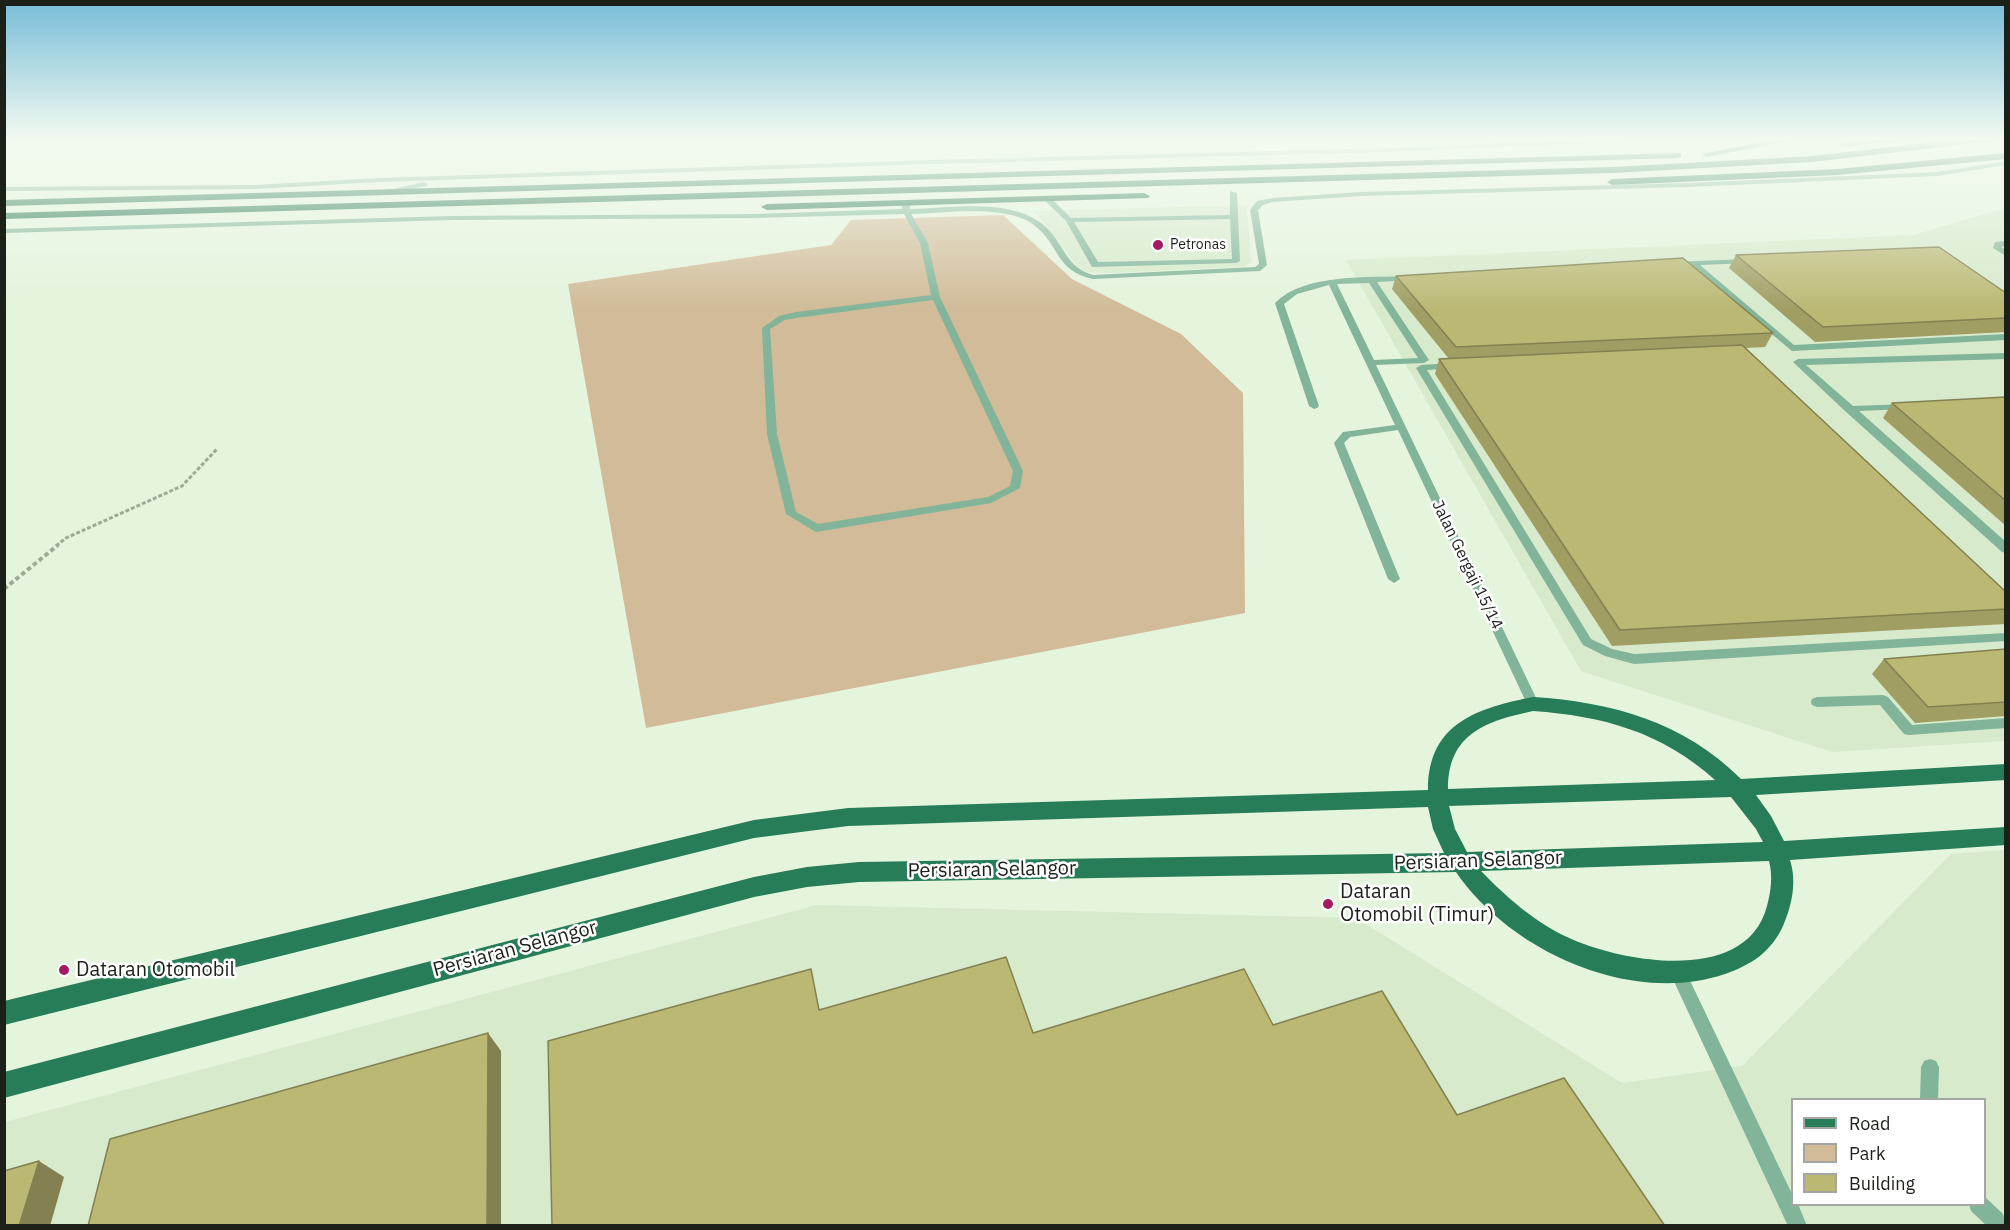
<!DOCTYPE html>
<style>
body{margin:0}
#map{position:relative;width:2010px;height:1230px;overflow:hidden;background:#e5f4dd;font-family:"IBM Plex Sans",sans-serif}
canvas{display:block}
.frame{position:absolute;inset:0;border:6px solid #1b2018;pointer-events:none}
.legend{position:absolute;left:1791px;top:1098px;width:195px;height:108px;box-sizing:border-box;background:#fff;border:2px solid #a4a6a3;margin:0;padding:8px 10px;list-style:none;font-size:18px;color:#1b2018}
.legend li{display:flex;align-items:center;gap:12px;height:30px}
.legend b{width:30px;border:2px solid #a4a6a3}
</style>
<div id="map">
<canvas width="2010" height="1230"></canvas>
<div class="frame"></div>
<ul class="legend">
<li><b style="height:8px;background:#267d58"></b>Road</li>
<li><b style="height:16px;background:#d1bb98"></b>Park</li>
<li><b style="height:16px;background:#bbb874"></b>Building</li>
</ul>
</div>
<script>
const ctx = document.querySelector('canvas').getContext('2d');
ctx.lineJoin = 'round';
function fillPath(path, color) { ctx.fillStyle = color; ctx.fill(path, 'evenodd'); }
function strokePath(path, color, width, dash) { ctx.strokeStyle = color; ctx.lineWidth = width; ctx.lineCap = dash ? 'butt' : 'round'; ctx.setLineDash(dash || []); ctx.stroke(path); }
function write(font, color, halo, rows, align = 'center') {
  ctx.font = font + ' "IBM Plex Sans",sans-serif'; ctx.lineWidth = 5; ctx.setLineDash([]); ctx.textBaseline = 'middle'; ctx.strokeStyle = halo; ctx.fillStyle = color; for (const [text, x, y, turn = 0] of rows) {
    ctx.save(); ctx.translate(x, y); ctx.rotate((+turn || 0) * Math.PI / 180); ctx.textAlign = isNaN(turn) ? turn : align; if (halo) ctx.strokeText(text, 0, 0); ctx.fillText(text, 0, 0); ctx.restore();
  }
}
const built = new Path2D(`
 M 1247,205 L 1251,262 L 1244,267 L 1111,273 L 1086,272 L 1078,267 L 1034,211 Z
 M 2005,208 L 2005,741 L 1832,752 L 1581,671 L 1346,260 L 1913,235 Z
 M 2005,850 L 2005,1225 L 5,1226 L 5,1122 L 817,905 L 1356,918 L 1622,1083 L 1742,1066 L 1951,854 ZM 1792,1100 L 1984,1100 L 1984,1204 L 1792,1204 Z`);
const green = new Path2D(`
 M 1003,215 L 1072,279 L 1181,334 L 1243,393 L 1245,613 L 646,728 L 568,284 L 831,245 L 851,220 Z`);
const pathFar1 = new Path2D(`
 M 56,546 L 66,538 L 182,486 L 217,449`);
const path = new Path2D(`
 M 4,589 L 58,545`);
const service = new Path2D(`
 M 1621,138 L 1664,138 L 1661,140 L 1388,152 L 932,164 L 378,182 L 256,189 L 4,191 L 4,187 L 256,185 L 378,178 L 932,160 L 1388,148 Z
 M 2006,161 L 2006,165 L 1937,176 L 1688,187 L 1361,196 L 1272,202 L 1263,205 L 1258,210 L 1267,265 L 1260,271 L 1093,279 C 1054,270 1061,246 1034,225 C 1007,204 945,213 911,214 L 928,243 L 940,297 L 1023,471 L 1020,488 L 991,503 L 816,532 L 786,514 L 767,434 L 762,328 L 779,316 L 796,312 L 931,295 L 920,243 L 904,214 L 754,218 L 452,220 L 4,233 L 4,229 L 452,216 L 754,214 L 902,209 L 902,204 L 906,202 L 910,204 L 910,209 C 951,208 1018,196 1049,230 C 1064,247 1068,268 1093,275 L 1255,267 L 1259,264 L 1250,210 L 1257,201 L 1272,198 L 1361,192 L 1688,183 L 1937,172 ZM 933,300 L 1013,471 L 1010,486 L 988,497 L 818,524 L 796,512 L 777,434 L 770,329 L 785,320 L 796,318 Z
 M 424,182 L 428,184 L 427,186 L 383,194 L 379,192 Z
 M 1230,191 L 1237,193 L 1240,261 L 1236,263 L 1092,267 L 1066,221 L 1043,199 L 1050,197 L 1071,218 L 1230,215 ZM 1230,219 L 1232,259 L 1098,262 L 1074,222 Z
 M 2006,241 L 2006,245 L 2001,247 L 2006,250 L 2006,256 L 1993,248 L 1995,242 Z
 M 1748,259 L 1752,261 L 1751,263 L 1700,265 L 1794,345 L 2006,334 L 2006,340 L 1792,351 L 1690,266 L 1672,266 L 1668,264 L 1672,262 Z
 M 1409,276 L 1413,278 L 1412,280 L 1377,282 L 1429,360 L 1424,363 L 1376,365 L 1539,704 L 1538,707 L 1528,707 L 1527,704 L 1398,430 L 1350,437 L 1344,443 L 1400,579 L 1394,583 L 1388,579 L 1334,443 L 1343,432 L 1395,425 L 1329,285 L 1297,294 L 1284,304 L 1319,406 L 1317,408 L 1314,409 L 1309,406 L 1275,303 C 1304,273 1369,278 1409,276 ZM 1369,283 L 1418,358 L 1374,360 L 1337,284 Z
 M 2006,353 L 2006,359 L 1806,365 L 1853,406 L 1907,404 L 1909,406 L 1904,409 L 1859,411 L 2006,542 L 2006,553 L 2002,552 L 1845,411 L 1793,362 L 1798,359 Z
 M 1453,363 L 1458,366 L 1456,368 L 1427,370 L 1591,639 L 1612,649 L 1634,654 L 2006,633 L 2006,641 L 1634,664 L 1605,656 L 1583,645 L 1416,368 L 1421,365 Z
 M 1883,695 L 1888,697 L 1912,725 L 2006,718 L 2006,728 L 1909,735 L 1904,734 L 1880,705 L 1817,707 L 1812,705 L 1811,702 L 1812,699 L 1817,697 Z
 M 1678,966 L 1684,968 L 1792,1194 L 1792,1204 L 1798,1204 L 1807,1226 L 1788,1226 L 1670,973 L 1672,968 Z
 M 1930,1059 L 1936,1061 L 1939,1067 L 1938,1100 L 1920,1100 L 1921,1067 L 1924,1061 Z
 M 1985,1197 L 2003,1214 L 2005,1221 L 2004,1226 L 1987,1226 L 1971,1211 L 1969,1204 L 1984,1204 Z`);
const primary = new Path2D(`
 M 1533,697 C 1612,702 1684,722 1741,779 L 2006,764 L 2006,780 L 1756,795 L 1771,816 L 1784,841 L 2006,827 L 2006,845 L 1790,860 C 1797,882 1792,905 1783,926 C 1771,952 1751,965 1725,974 C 1631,1006 1510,951 1456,872 L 859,882 L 807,887 L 754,897 L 4,1098 L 4,1072 L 754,877 L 807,867 L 859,862 L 1444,853 L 1433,829 L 1428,807 L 848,826 L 754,838 L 4,1025 L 4,1001 L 754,820 L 848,808 L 1428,790 C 1428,722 1479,708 1533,697 ZM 1533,711 C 1603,716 1662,732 1715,780 L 1448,789 C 1448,733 1487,721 1533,711 ZM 1731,797 L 1756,829 L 1763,842 L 1467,852 L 1455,829 L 1449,806 ZM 1769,861 C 1773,876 1771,891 1767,906 C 1748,980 1638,964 1584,944 C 1544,930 1510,901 1481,871 Z`);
const trunk = new Path2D(`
 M 1782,138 L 1803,138 L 1707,157 L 1702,154 Z
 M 1872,138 L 1903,138 L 1898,141 L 1843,147 L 1838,144 Z
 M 1969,138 L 1998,138 L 1993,141 L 1812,162 L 1612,173 L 4,219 L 4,213 L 1612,167 L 1812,156 Z
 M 1681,153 L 1681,157 L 1677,158 L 4,206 L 4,200 Z
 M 2006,153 L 2006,159 L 1837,175 L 1612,185 L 1607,182 L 1612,179 L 1837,169 Z
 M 1144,193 L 1150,196 L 1148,198 L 767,210 L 761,207 L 767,204 Z`);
const wall = new Path2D(`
 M 1736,255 L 2006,293 L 2006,332 L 1815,342 L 1729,268 Z
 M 1396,276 L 1773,333 L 1765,347 L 1746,348 L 2006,592 L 2006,624 L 1612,646 L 1435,374 L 1439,359 L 1449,359 L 1392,289 Z
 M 2006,397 L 2006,526 L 1883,418 L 1892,403 Z
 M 2006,649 L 2006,716 L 1915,723 L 1872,674 L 1884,659 Z`);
const shadedWall = new Path2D(`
 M 488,1033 L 501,1051 L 501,1226 L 487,1226 Z
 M 39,1161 L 64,1177 L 50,1226 L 19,1226 Z`);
const building = new Path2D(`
 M 1939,247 L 2006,293 L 2006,318 L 1823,327 L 1736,255 Z
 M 1683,258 L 1773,333 L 1456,347 L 1396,276 Z
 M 1742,345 L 2006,592 L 2006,609 L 1620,630 L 1439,359 Z
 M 2006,397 L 2006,501 L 1892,403 Z
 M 2006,649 L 2006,702 L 1928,707 L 1884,659 Z
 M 1006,957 L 1033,1033 L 1244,969 L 1273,1025 L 1382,991 L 1457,1115 L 1564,1078 L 1665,1226 L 552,1226 L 548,1041 L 811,969 L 819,1010 Z
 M 488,1033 L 487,1226 L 88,1226 L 110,1139 Z
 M 39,1161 L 19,1226 L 4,1226 L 4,1171 Z`);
const markers = [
 [1158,245,6,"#a41960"],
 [1328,904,6,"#a41960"],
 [64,970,6,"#a41960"]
];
const farPoinames = [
 ["Petronas",1170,245]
];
const streetNames = [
 ["Jalan Gergaji 15/14",1467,565,64]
];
const nearStreetnames = [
 ["Persiaran Selangor",1478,861,-2],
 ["Persiaran Selangor",992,870,-1],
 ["Persiaran Selangor",515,949,-15]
];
const nearPoinames = [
 ["Dataran",1340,892],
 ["Otomobil (Timur)",1340,915],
 ["Dataran Otomobil",76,970]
];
fillPath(built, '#d7eacc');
fillPath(green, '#d1bb98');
strokePath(pathFar1, '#9eaa98', 3, [4, 2]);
strokePath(path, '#9eaa98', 4, [4.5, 3]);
fillPath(service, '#81b499');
fillPath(primary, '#267d58');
fillPath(trunk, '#20724f');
fillPath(wall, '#a19e64');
fillPath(shadedWall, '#838151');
fillPath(building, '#bbb874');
strokePath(building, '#838151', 1.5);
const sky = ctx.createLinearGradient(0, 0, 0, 310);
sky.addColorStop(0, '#77bdd9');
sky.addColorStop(0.45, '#f3faf0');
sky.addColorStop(1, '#f3faf000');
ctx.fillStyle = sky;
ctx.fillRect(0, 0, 2010, 310);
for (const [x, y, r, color] of markers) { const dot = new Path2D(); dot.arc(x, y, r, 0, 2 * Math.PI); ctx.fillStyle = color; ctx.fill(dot); strokePath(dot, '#fff', 2); }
write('14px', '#1b2018', '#fff', farPoinames, 'left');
write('16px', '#1b2018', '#fff', streetNames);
write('20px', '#1b2018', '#fff', nearStreetnames);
write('20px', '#1b2018', '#fff', nearPoinames, 'left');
</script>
